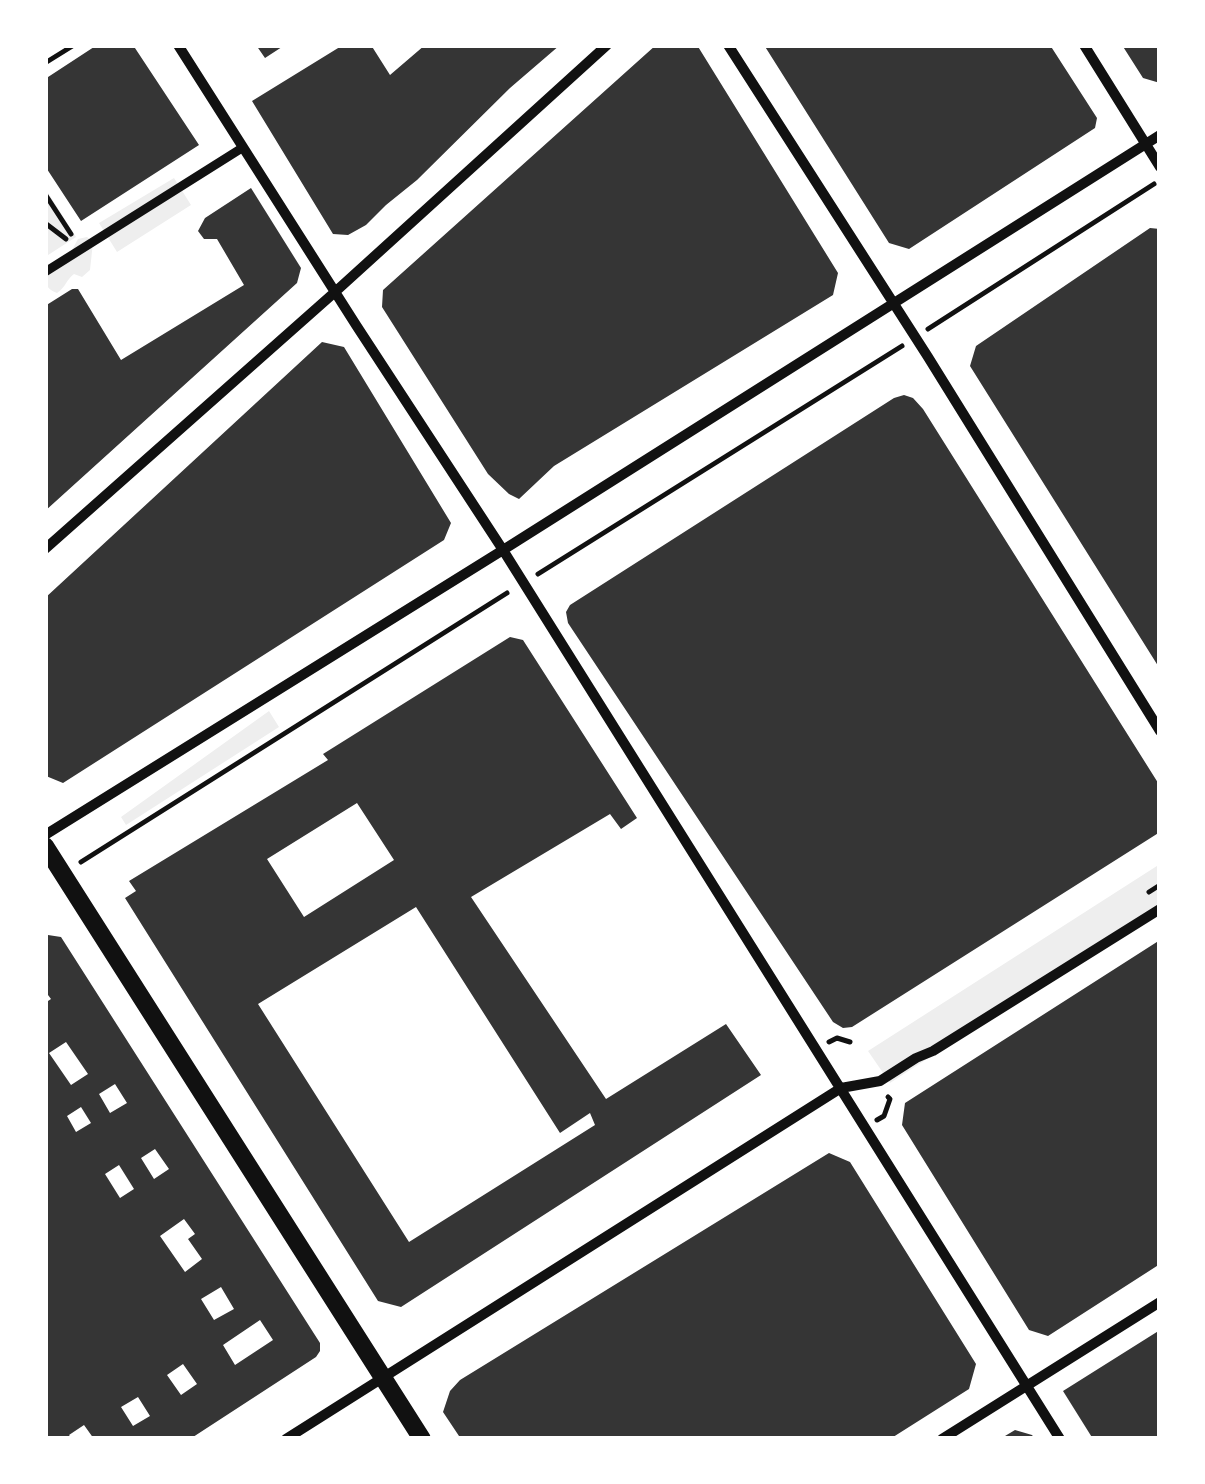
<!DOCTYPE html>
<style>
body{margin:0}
#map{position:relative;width:1205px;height:1484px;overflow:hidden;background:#fff;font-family:Overpass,sans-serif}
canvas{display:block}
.frame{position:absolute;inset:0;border:48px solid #fff;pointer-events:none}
</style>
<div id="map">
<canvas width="1205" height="1484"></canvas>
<div class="frame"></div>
</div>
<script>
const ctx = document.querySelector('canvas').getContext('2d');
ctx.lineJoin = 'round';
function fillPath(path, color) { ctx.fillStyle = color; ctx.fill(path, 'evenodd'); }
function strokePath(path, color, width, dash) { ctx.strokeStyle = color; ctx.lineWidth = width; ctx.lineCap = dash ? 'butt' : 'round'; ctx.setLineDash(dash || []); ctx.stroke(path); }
const green = new Path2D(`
 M 174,178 L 191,205 L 117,252 L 99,223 Z
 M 45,188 L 76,237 L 45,257 Z
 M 87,237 L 93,242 L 90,270 L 82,277 L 74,274 C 66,280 66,287 57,293 C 32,284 53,256 71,252 L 78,239 Z
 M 269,711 L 279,727 L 126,825 L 121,817 Z
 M 1160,864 L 1160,907 L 890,1083 L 868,1051 Z`);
const building = new Path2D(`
 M 97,45 L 133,45 L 199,145 L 81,221 L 45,166 L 45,79 Z
 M 256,45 L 285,45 L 265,58 Z
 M 343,45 L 371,45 L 390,75 L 425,45 L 560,45 L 510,88 L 417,180 L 386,205 L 366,225 L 348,235 L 333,234 L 252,101 Z
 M 656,45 L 697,45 L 838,273 L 833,295 L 554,466 L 519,499 L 509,494 L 488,474 L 382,307 L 383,290 Z
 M 764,45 L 1050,45 L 1097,118 L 1095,128 L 909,249 L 889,243 Z
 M 1122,45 L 1160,45 L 1160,83 L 1143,78 Z
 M 251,188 L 301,268 L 297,283 L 45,511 L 45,306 L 72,289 L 78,289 L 121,360 L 244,285 L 217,239 L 204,239 L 198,231 L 205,218 Z
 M 1150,228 L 1160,229 L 1160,669 L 970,366 L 976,346 Z
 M 322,342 L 344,347 L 451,523 L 444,540 L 63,783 L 46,776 L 45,598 Z
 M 904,395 L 913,398 L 923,409 L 1160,786 L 1160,832 L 852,1027 L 843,1028 L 833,1022 L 568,623 L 566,612 L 570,605 L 894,398 Z
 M 510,637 L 523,640 L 637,818 L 621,829 L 610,814 L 471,897 L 606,1099 L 726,1024 L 761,1075 L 401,1307 L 378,1301 L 125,898 L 136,891 L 129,881 L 328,760 L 323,754 ZM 357,803 L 394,860 L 304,917 L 267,859 ZM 416,907 L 560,1133 L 590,1113 L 595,1125 L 409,1242 L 258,1004 Z
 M 48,935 L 61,937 L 320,1343 L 320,1351 L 316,1357 L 190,1439 L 94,1439 L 84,1425 L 69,1435 L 72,1439 L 45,1439 L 45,1003 L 51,999 L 45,991 L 45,936 ZM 66,1042 L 88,1074 L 71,1085 L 49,1053 ZM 115,1084 L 127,1103 L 110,1113 L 99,1094 ZM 81,1107 L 91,1123 L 76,1132 L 67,1116 ZM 155,1149 L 169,1169 L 154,1179 L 141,1158 ZM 119,1165 L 134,1189 L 120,1198 L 105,1174 ZM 184,1219 L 195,1234 L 188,1239 L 202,1259 L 185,1272 L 160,1236 ZM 221,1287 L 234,1309 L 214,1320 L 201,1299 ZM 260,1320 L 273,1340 L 235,1365 L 223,1345 ZM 183,1364 L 197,1384 L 181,1395 L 167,1375 ZM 138,1397 L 150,1416 L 133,1426 L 121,1407 Z
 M 1160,940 L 1160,1264 L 1048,1336 L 1029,1330 L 902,1125 L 905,1103 Z
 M 829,1153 L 850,1162 L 976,1364 L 969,1389 L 890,1439 L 461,1439 L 443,1412 L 450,1391 L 460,1380 Z
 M 1160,1330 L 1160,1439 L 1093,1439 L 1063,1391 Z
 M 1015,1430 L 1032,1435 L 1035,1439 L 1000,1439 Z`);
const path = new Path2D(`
 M 45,63 L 74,45
 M 45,194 L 71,234
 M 45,223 L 66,239
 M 928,329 L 1154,184
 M 538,574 L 902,346
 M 81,862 L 507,593
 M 1149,892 L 1160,885
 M 829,1042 L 837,1038 L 850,1042
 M 877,1120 L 884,1116 L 890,1099 L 888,1097`);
const pedestrian = new Path2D(`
 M 45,272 L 242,148`);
const minor = new Path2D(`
 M 178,45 L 356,325 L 503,550 L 1060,1439
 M 728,45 L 928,357 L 1160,731
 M 1084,45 L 1160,167
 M 45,549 L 335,292 L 607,45
 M 45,835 L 503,550 L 1160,135
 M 286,1439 L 841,1088 L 880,1081 L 916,1058 L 933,1051 L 1160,909
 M 942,1439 L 1160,1302`);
const secondary = new Path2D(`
 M 45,846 L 422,1439`);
fillPath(green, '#eee');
fillPath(building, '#353535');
strokePath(path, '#111', 5);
strokePath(pedestrian, '#111', 9);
strokePath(minor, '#111', 10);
strokePath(secondary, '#111', 18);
</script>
